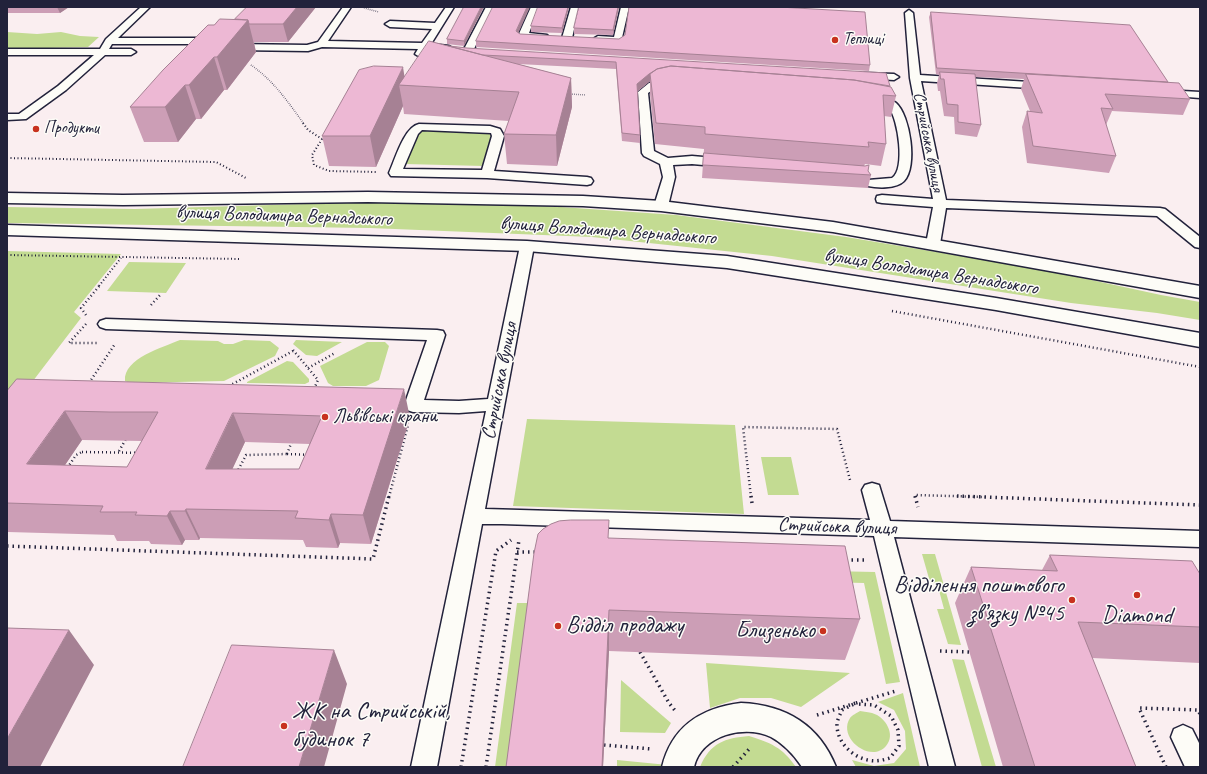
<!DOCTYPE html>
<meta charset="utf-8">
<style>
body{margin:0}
#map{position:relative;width:1207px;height:774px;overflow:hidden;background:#faeef0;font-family:Caveat,sans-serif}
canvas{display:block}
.frame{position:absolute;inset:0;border:8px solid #22223b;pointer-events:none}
</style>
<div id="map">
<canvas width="1207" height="774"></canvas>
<div class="frame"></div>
</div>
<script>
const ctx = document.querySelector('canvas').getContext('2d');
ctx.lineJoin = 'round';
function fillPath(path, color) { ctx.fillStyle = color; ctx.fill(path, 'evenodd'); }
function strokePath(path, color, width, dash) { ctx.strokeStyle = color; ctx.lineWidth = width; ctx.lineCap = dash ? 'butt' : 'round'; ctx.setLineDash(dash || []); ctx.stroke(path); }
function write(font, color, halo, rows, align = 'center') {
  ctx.font = font + ' Caveat,sans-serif'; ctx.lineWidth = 3; ctx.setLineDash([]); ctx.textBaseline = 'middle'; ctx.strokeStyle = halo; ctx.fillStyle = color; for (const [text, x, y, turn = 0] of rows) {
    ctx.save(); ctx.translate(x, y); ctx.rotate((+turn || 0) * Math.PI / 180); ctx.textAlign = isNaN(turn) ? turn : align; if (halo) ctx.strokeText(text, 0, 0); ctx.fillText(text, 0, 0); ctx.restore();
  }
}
const green = new Path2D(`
 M 7,32 L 37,34 L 61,32 L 80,36 L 99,37 L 88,47 L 7,49 Z
 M 420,131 L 493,134 L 483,166 L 405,164 Z
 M 374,202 L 532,205 L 676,215 L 846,237 L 1045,270 L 1161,295 L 1200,302 L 1200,320 L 1157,313 L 1071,303 L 772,256 L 592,237 L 370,228 L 7,223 L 7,207 L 135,209 Z
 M 7,251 L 121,254 L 74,312 L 81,318 L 7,415 Z
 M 129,262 L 186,263 L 166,293 L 107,291 Z
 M 180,340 L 218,341 L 224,344 L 233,344 L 244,340 L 270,341 L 279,348 L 275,356 L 224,381 L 130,383 L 125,381 C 123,358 164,347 180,340 Z
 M 296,340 L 342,342 L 317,356 L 306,355 L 293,344 Z
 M 367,342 L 385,342 L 389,346 L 379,380 L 366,386 L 333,386 L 328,383 L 320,366 Z
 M 287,361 L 293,362 L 309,379 L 309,382 L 305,384 L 247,383 L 247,382 Z
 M 527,419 L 735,425 L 744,514 L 513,506 Z
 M 761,457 L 791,457 L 799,495 L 768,495 Z
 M 922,554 L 935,554 L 961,645 L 948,644 L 937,609 L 944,609 L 937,583 L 930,582 Z
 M 782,570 L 875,572 L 900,682 L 886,684 L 864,583 L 783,581 Z
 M 517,603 L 529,603 L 510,767 L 495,767 Z
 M 952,659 L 964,660 L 996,767 L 982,767 Z
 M 706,663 L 850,673 L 801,707 L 771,698 L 740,698 L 710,708 Z
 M 621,680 L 671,723 L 665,733 L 620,732 Z
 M 903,693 L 920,767 L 856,767 L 852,760 L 874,766 L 894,763 L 906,749 L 905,731 L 894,710 L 878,702 Z
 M 860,711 C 864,712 869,712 872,713 C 886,717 896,735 886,746 C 871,764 837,738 850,718 C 852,715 857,713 860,711 Z
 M 749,736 C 771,743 782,747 796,767 L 700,767 C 710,743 725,738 749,736 Z
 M 617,760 L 668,765 L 667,767 L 617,767 Z`);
const pathFar3 = new Path2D(`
 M 364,8 L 379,12
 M 251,65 C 274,81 288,102 304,124
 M 570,94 L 586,95`);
const pathFar2 = new Path2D(`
 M 303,123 L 308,130 L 322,139
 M 324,136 L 312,155 L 314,165 L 329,171 L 377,172
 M 7,158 L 216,162 L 246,178
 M 7,255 L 240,259
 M 99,286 L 121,258`);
const pathFar1 = new Path2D(`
 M 151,305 L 160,295
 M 892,311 L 1200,367
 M 86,315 L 81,308 L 100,285
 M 86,324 L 69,343 L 99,343
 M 293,350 L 318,380 L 314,389
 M 308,368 L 335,353
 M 89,383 L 115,344
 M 229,386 L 293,351
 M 119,451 L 126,439
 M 82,452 L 149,453 L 150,454 L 132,486 L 126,489 L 58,488 L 56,485 L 76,455 Z
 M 287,454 L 313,455 L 315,457 L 303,489 L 295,491 L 232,492 L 229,488 L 246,455 Z
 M 287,454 L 292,441
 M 389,497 L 408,425
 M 751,497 L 743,427 L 837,429 L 850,480
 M 916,497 L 915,495 L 985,497`);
const path = new Path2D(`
 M 751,496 L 752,503
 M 915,496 L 918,507
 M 957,496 L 1200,505
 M 7,546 L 373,559 L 389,496
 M 517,552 L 537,552
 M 846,560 L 865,560
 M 940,651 L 969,652
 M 640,652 L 669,703 L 677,713
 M 856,703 L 896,691
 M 817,715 L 856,703 L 842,710 C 840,715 837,720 837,725 C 837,742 852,757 868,760 C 876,762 883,760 890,758 L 899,746 L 898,730 L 891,716 L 874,705 L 858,704
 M 604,745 L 652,749
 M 461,767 L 496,551 L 511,540
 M 486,767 L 519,540
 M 733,767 L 751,747
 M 1166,767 L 1139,708 L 1198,710 L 1200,714`);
const lane = new Path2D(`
 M 141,7 L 150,7 L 118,38 L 213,38 L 235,44 L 307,45 L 318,42 L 343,7 L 351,7 L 328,41 L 422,43 L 432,29 L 390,27 L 385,24 L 390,21 L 435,23 L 446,7 L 454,7 L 431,44 L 449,46 L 454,49 L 449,52 L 428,49 L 423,56 L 420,57 L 415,54 L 418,49 L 322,47 L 308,51 L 235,50 L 213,44 L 112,44 L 109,49 L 131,49 L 136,52 L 131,55 L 105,55 L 66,90 L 26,119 L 7,120 L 7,114 L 19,114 L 58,86 L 94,55 L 7,55 L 7,49 L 100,49 L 106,39 Z
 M 486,7 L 494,7 L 473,51 L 468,54 L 465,53 L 463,51 Z
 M 531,7 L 539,7 L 529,33 L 547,35 L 549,37 L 547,39 L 523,39 L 518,36 Z
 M 571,7 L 579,7 L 572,38 L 567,41 L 562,38 Z
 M 621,7 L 629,7 L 621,42 L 595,41 L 593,39 L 598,36 L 614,37 Z
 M 909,10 L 913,13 L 920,75 L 1045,83 L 1050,86 L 1045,89 L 921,81 L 946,200 L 1160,208 L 1165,209 L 1200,237 L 1200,248 L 1195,247 L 1157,216 L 946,208 L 940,244 L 938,247 L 933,248 L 928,247 L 926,244 L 933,207 L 882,203 L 877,202 L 876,199 L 877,196 L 882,195 L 933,199 L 910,78 L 905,13 Z
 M 864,73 L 894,74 L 899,77 L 894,80 L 860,78 L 859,76 Z
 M 671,79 L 675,80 L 676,82 L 675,84 L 656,88 L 648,93 L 654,151 L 668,158 L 692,156 L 726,159 L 730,160 L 732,163 L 730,166 L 726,167 L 692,164 L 673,165 L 675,177 L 668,206 L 666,209 L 656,209 L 654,206 L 663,177 L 660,164 L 644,156 L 642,153 L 638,92 L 649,83 Z
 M 1165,90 L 1200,92 L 1200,98 L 1161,95 L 1160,93 L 1161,91 Z
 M 872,97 C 879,97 890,98 896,103 C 910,115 918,167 904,181 C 896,189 877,188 868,186 L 866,183 L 868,180 L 892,178 C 906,170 898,118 889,108 C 883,102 875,104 868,102 L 867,100 L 868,98 Z
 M 419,124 L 490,126 L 500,129 L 504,136 L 494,171 L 587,177 L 591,178 L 593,181 L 591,184 L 587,185 L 487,178 L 391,176 L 389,173 C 395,160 404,127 419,124 ZM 422,130 L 491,133 L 492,136 L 482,170 L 403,169 L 418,134 Z
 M 527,242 L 532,243 L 534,246 L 485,509 L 870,520 L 862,490 L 865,485 L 872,483 L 879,485 L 890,521 L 1200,531 L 1200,547 L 894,537 L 955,767 L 929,767 L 874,536 L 502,524 L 482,524 L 437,767 L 411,767 L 486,411 L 459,413 L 413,412 L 407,410 L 404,406 L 427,340 L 106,329 L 100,327 L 98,324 L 100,321 L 106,319 L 437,330 L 443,331 L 445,335 L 424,400 L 459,401 L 488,399 L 520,246 L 522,243 Z
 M 1183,725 L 1192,729 L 1200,745 L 1200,767 L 1185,767 L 1171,737 L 1174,729 Z`);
const street = new Path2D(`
 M 368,192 L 583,196 L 661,201 L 833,222 L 1200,286 L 1200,298 L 833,232 L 661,211 L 583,206 L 368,202 L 123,205 L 7,203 L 7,193 L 123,195 Z
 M 7,225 L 527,241 L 727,256 L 996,298 L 1200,333 L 1200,347 L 996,310 L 727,268 L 527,251 L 7,235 Z
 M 741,703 C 786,705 819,725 836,767 L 802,767 C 794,755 784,744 771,737 C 745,724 701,735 694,767 L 662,767 C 672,726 701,708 741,703 Z`);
const wall = new Path2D(`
 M 7,7 L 69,7 L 60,13 L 7,13 Z
 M 247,7 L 316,7 L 288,42 L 254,42 L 256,52 L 227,90 L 224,90 L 201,119 L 196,119 L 178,142 L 144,142 L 130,107 L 214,25 L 235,19 Z
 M 464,7 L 464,46 L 447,44 L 447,39 Z
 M 569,7 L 562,33 L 531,32 L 531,26 Z
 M 619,7 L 613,35 L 574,34 L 574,28 Z
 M 931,12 L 1168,82 L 1190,99 L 1183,115 L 1112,111 L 1106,125 L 1116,156 L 1109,173 L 1027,163 L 1022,127 L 1027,111 L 1030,111 L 1021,89 L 1024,79 L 975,77 L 981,125 L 977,137 L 955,134 L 954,117 L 944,116 L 940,91 L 938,91 L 937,83 L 939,75 L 936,74 L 929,17 Z
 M 518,33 L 520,34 L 870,65 L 869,71 L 476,47 L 476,41 Z
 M 449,46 L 467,48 L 890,86 L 896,96 L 891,117 L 884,116 L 886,144 L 881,166 L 865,164 L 864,166 L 871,175 L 868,188 L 702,178 L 704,149 L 655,144 L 650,94 L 650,81 L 649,82 L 637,92 L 640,135 L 640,143 L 622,141 L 616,69 L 518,64 L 571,78 L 572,107 L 557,166 L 507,164 L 504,134 L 509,121 L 404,114 L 403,106 L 376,167 L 329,166 L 322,136 Z
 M 7,391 L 410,418 L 371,544 L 340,543 L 338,548 L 306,547 L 303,540 L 200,538 L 199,540 L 185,540 L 182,545 L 151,544 L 149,541 L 117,541 L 114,535 L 8,532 L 7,533 ZM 82,440 L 142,441 L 127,467 L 65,465 ZM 245,442 L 310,444 L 299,469 L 232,469 Z
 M 608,538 L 860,619 L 845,660 L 609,651 L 603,767 L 506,767 Z
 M 1050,555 L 1200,574 L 1200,663 L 1092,658 L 1136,767 L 1003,767 L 955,603 L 971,567 L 1042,570 Z`);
const shadedWall = new Path2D(`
 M 57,7 L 69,7 L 60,13 Z
 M 297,7 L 316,7 L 288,42 L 283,24 Z
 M 481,7 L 484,7 L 464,46 L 464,41 Z
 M 527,7 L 530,7 L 517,36 L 516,31 Z
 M 568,7 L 569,7 L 562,33 L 562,28 Z
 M 618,7 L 619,7 L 613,35 L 613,30 Z
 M 248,20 L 256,52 L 227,90 L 217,57 Z
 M 214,57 L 224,90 L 201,119 L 189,85 Z
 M 403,67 L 406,86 L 399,85 L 403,106 L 376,167 L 370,136 Z
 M 649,74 L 650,74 L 650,81 L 649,82 L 636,92 L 637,84 Z
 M 571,78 L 572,107 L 557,166 L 556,135 Z
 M 185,85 L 196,119 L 178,142 L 165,107 Z
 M 404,389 L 410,418 L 371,544 L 363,515 Z
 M 65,411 L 82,440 L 46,493 L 27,464 Z
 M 233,413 L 245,442 L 219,498 L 206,469 Z
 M 186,509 L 200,538 L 199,540 L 185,511 Z
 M 170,511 L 185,540 L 182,545 L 167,516 Z
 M 331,514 L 340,543 L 338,548 L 329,520 Z
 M 609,610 L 609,651 L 603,767 L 602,767 Z
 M 69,630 L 94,665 L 40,767 L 7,767 L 7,739 Z
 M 334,650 L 347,684 L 324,767 L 299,767 Z`);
const building = new Path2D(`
 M 247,7 L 297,7 L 283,24 L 249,24 L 248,20 L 235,19 Z
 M 464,7 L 481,7 L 464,41 L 447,39 Z
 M 493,7 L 527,7 L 516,31 L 520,34 L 619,39 L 625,35 L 629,7 L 779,7 L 865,12 L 870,65 L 476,41 Z
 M 538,7 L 568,7 L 562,28 L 531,26 Z
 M 579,7 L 618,7 L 613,30 L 574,28 Z
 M 931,12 L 1130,25 L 1168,82 L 937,68 Z
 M 220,19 L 248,20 L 217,57 L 214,57 L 189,85 L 185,85 L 165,107 L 130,107 L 163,70 L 208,25 L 214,25 Z
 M 429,41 L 571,78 L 556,135 L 504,134 L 519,92 L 399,85 Z
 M 449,46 L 467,48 L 886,73 L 890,86 L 854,80 L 671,66 L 657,69 L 649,74 L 637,84 L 640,135 L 622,133 L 616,62 L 483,55 Z
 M 374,66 L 403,67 L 370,136 L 322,136 L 359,70 Z
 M 671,66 L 854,80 L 891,87 L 896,96 L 883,95 L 886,144 L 868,142 L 869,147 L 705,134 L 705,127 L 656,123 L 650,74 L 657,69 Z
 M 940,72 L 975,74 L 981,125 L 958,122 L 958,105 L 947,104 L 944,79 L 941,79 Z
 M 1026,74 L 1179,83 L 1190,99 L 1105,94 L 1113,109 L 1101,108 L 1116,156 L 1033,146 L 1027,111 L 1042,113 Z
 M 704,153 L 865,166 L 869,165 L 868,171 L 871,175 L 703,165 Z
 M 17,379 L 404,389 L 363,515 L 331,514 L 329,520 L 295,518 L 298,511 L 186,509 L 185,511 L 170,511 L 167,516 L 135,515 L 137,512 L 100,512 L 103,506 L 7,503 L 7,391 ZM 65,411 L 110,412 L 158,412 L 127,467 L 27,464 ZM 233,413 L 322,416 L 299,469 L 206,469 Z
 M 571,520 L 609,520 L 608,538 L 845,546 L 860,619 L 609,610 L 602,767 L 506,767 L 534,553 L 538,534 L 543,529 L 551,524 L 559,521 Z
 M 1050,555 L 1192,561 L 1200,574 L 1200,627 L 1078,622 L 1136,767 L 1035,767 L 971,567 L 1057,571 Z
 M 7,628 L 69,630 L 7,739 Z
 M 232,645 L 334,650 L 299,767 L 183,767 Z`);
const markers = [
 [835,40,4,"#c8321e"],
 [36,129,4,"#c8321e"],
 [325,417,4,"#c8321e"],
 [1137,595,4,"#c8321e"],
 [1072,600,4,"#c8321e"],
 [558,626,4,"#c8321e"],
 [823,631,4,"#c8321e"],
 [284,726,4,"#c8321e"]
];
const farPoinames = [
 ["Теплиці",843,40],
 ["Продукти",44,129]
];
const farStreetnames = [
 ["Стрийська вулиця",928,142,79]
];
const streetNames = [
 ["вулиця Володимира Вернадського",284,216,2],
 ["вулиця Володимира Вернадського",608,231,4],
 ["вулиця Володимира Вернадського",931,272,9],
 ["Стрийська вулиця",500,381,-79],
 ["Стрийська вулиця",837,527,2]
];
const poiNames = [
 ["Львівські крани",333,417]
];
const nearPoinames = [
 ["Відділення поштового",1064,586],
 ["зв’язку №45",1064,614],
 ["Diamond",1137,616,"center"],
 ["Відділ продажу",566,626,"left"],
 ["Близенько",815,631],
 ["ЖК на Стрийській,",292,712,"left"],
 ["будинок 7",292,740,"left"]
];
fillPath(green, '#c3db92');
strokePath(lane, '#22223b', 3);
strokePath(street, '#22223b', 3);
strokePath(pathFar3, '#22223b', 1.5, [0.5, 1.5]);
strokePath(pathFar2, '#22223b', 2, [1, 2.5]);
strokePath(pathFar1, '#22223b', 2.5, [1, 3]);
strokePath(path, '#22223b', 3.5, [1.5, 4]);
fillPath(lane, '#fdfcf7');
fillPath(street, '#fdfcf7');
fillPath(wall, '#cc9eb6');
fillPath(shadedWall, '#a68194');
fillPath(building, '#edb8d4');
strokePath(building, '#a68194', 1);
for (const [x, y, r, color] of markers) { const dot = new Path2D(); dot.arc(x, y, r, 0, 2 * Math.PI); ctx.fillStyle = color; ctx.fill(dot); strokePath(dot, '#fdfcf7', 1.5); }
write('17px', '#22223b', '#fdfcf7', farPoinames, 'left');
write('17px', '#22223b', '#fdfcf7', farStreetnames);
write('20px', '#22223b', '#fdfcf7', streetNames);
write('20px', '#22223b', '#fdfcf7', poiNames, 'left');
write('24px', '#22223b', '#fdfcf7', nearPoinames, 'right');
</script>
